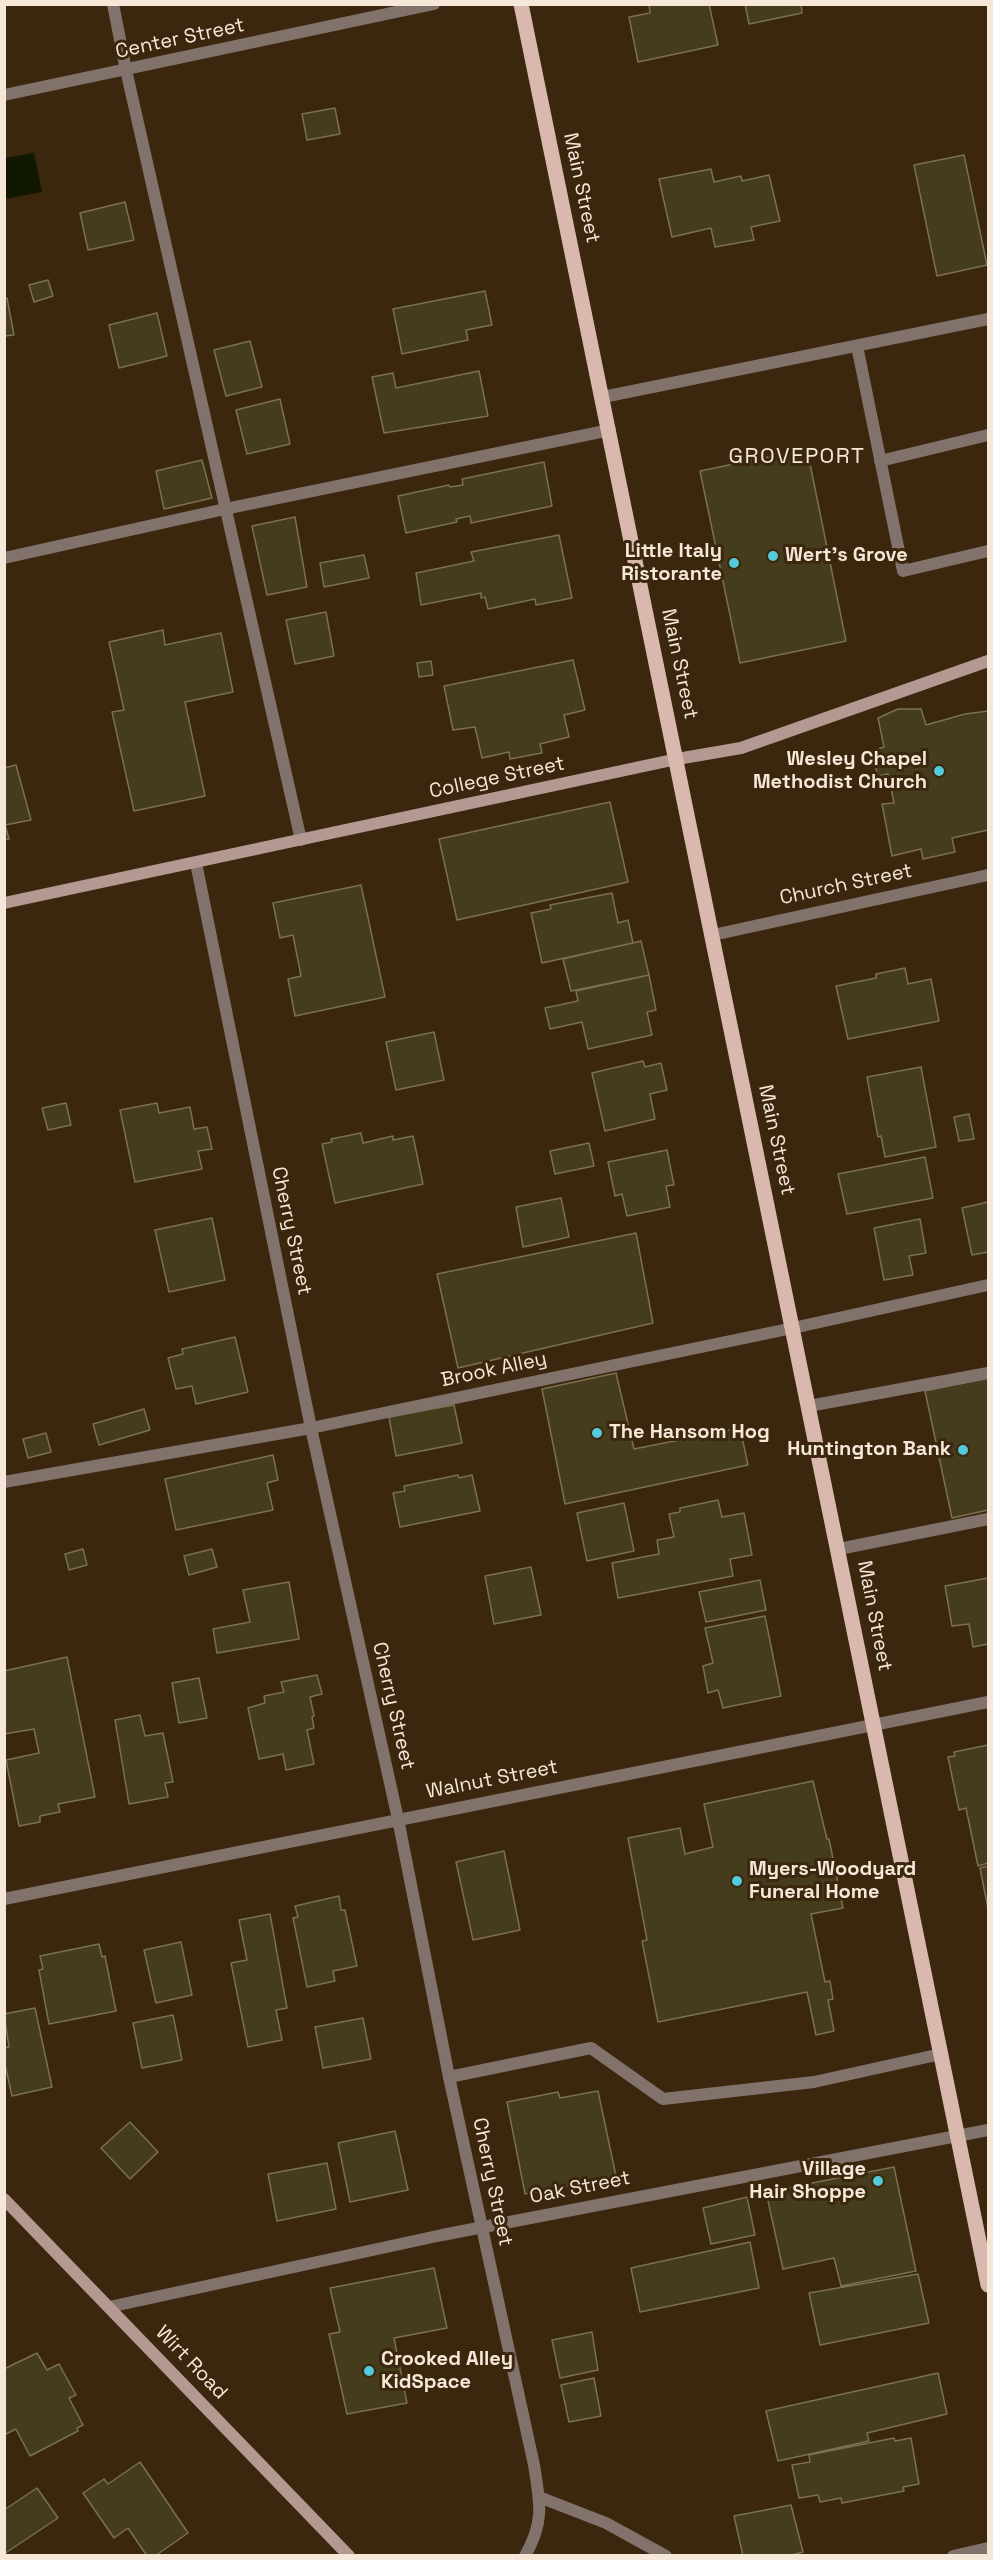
<!DOCTYPE html>
<style>
body{margin:0}
#map{position:relative;width:993px;height:2560px;overflow:hidden;background:#3b260e;font-family:"Space Grotesk",sans-serif}
canvas{display:block}
.frame{position:absolute;inset:0;border:6px solid #f6e8d9;pointer-events:none}
</style>
<div id="map">
<canvas width="993" height="2560"></canvas>
<div class="frame"></div>
</div>
<script>
const ctx = document.querySelector('canvas').getContext('2d');
ctx.lineJoin = 'round';
function fillPath(path, color) { ctx.fillStyle = color; ctx.fill(path, 'evenodd'); }
function strokePath(path, color, width, dash) { ctx.strokeStyle = color; ctx.lineWidth = width; ctx.lineCap = dash ? 'butt' : 'round'; ctx.setLineDash(dash || []); ctx.stroke(path); }
function write(font, color, halo, rows, align = 'center') {
  ctx.font = font + ' "Space Grotesk",sans-serif'; ctx.lineWidth = 6; ctx.setLineDash([]); ctx.textBaseline = 'middle'; ctx.strokeStyle = halo; ctx.fillStyle = color; for (const [text, x, y, turn = 0] of rows) {
    ctx.save(); ctx.translate(x, y); ctx.rotate((+turn || 0) * Math.PI / 180); ctx.textAlign = isNaN(turn) ? turn : align; if (halo) ctx.strokeText(text, 0, 0); ctx.fillText(text, 0, 0); ctx.restore();
  }
}
const water = new Path2D(`
 M 34,153 L 42,192 L 5,199 L 5,158 Z`);
const building = new Path2D(`
 M 649,4 L 709,4 L 718,45 L 638,62 L 629,17 L 650,13 Z
 M 745,4 L 801,4 L 802,13 L 749,24 Z
 M 335,108 L 340,134 L 307,140 L 302,114 Z
 M 964,155 L 987,265 L 937,276 L 914,165 Z
 M 711,169 L 714,182 L 741,176 L 742,181 L 769,175 L 780,221 L 751,227 L 754,240 L 715,247 L 711,228 L 672,237 L 659,179 Z
 M 125,202 L 134,240 L 88,250 L 80,213 Z
 M 48,280 L 53,296 L 34,302 L 29,285 Z
 M 485,291 L 492,325 L 466,330 L 468,340 L 402,354 L 393,309 Z
 M 7,298 L 14,335 L 4,336 L 4,299 Z
 M 157,313 L 167,356 L 119,368 L 109,325 Z
 M 250,341 L 262,387 L 226,396 L 214,350 Z
 M 479,371 L 488,416 L 384,433 L 372,377 L 393,373 L 396,388 Z
 M 280,399 L 290,444 L 247,454 L 236,410 Z
 M 807,449 L 846,641 L 740,663 L 700,471 Z
 M 202,460 L 212,498 L 164,509 L 156,471 Z
 M 544,462 L 552,506 L 471,523 L 470,516 L 456,519 L 457,522 L 406,533 L 398,496 L 449,485 L 450,487 L 463,485 L 462,479 Z
 M 295,517 L 307,587 L 267,595 L 252,526 Z
 M 559,535 L 572,598 L 536,605 L 535,599 L 488,609 L 485,597 L 481,598 L 481,593 L 421,605 L 416,573 L 474,561 L 471,552 Z
 M 364,555 L 369,578 L 324,587 L 320,563 Z
 M 326,612 L 334,656 L 295,664 L 286,620 Z
 M 163,630 L 165,645 L 221,633 L 233,692 L 185,702 L 205,796 L 134,811 L 112,712 L 124,710 L 109,642 Z
 M 573,660 L 585,710 L 564,715 L 569,737 L 540,744 L 542,753 L 510,759 L 509,752 L 482,758 L 475,727 L 453,730 L 444,686 Z
 M 431,661 L 433,675 L 419,677 L 417,663 Z
 M 898,709 L 921,709 L 926,725 L 965,714 L 988,711 L 988,830 L 952,838 L 955,852 L 923,859 L 921,849 L 892,856 L 882,804 L 894,803 L 888,774 L 878,776 L 871,751 L 884,747 L 878,718 Z
 M 16,765 L 31,820 L 5,825 L 9,839 L 4,840 L 4,768 Z
 M 610,802 L 628,882 L 457,920 L 439,839 Z
 M 361,885 L 385,997 L 295,1016 L 288,979 L 301,976 L 293,935 L 280,938 L 273,903 Z
 M 612,893 L 618,923 L 628,920 L 633,943 L 542,963 L 531,913 L 551,909 L 550,905 Z
 M 641,941 L 649,975 L 571,991 L 563,959 Z
 M 905,968 L 908,984 L 931,979 L 939,1021 L 848,1039 L 836,986 L 876,978 L 876,974 Z
 M 649,975 L 656,1010 L 647,1012 L 652,1035 L 588,1049 L 582,1022 L 550,1029 L 545,1008 L 578,1001 L 576,991 Z
 M 434,1032 L 444,1080 L 396,1090 L 386,1042 Z
 M 643,1061 L 645,1067 L 661,1063 L 667,1090 L 650,1094 L 655,1119 L 605,1131 L 592,1073 Z
 M 921,1067 L 936,1147 L 885,1157 L 881,1136 L 878,1137 L 867,1077 Z
 M 66,1103 L 71,1125 L 48,1130 L 42,1108 Z
 M 157,1103 L 159,1113 L 190,1107 L 194,1129 L 207,1127 L 212,1149 L 198,1151 L 202,1169 L 135,1182 L 120,1110 Z
 M 969,1114 L 974,1139 L 959,1141 L 954,1117 Z
 M 361,1133 L 363,1143 L 393,1136 L 393,1140 L 413,1136 L 423,1184 L 335,1203 L 322,1144 L 332,1142 L 331,1139 Z
 M 589,1143 L 594,1166 L 555,1174 L 550,1151 Z
 M 667,1150 L 674,1185 L 666,1186 L 670,1207 L 627,1216 L 622,1194 L 615,1196 L 608,1162 Z
 M 925,1157 L 933,1198 L 847,1214 L 838,1174 Z
 M 561,1198 L 569,1237 L 523,1247 L 516,1207 Z
 M 988,1202 L 988,1252 L 972,1255 L 962,1208 Z
 M 212,1218 L 225,1280 L 169,1292 L 155,1230 Z
 M 920,1219 L 926,1253 L 909,1256 L 913,1275 L 884,1280 L 874,1228 Z
 M 636,1233 L 653,1323 L 458,1368 L 437,1274 Z
 M 235,1337 L 248,1392 L 196,1404 L 192,1386 L 176,1389 L 168,1358 L 183,1354 L 182,1349 Z
 M 616,1373 L 634,1449 L 740,1428 L 748,1465 L 565,1504 L 542,1389 Z
 M 988,1378 L 988,1510 L 952,1518 L 925,1391 Z
 M 454,1405 L 462,1443 L 396,1456 L 389,1417 Z
 M 144,1409 L 150,1430 L 99,1445 L 93,1424 Z
 M 46,1433 L 51,1452 L 28,1458 L 23,1439 Z
 M 273,1455 L 278,1480 L 267,1483 L 273,1510 L 176,1530 L 165,1479 Z
 M 458,1475 L 459,1478 L 472,1475 L 480,1511 L 400,1527 L 393,1493 L 405,1491 L 404,1486 Z
 M 718,1500 L 722,1517 L 744,1513 L 752,1555 L 730,1559 L 733,1576 L 618,1598 L 612,1563 L 659,1554 L 657,1540 L 674,1537 L 669,1514 L 680,1512 L 680,1508 Z
 M 624,1503 L 634,1551 L 587,1561 L 577,1513 Z
 M 83,1549 L 87,1565 L 69,1570 L 65,1554 Z
 M 212,1549 L 217,1567 L 189,1575 L 184,1556 Z
 M 531,1567 L 541,1615 L 494,1624 L 485,1576 Z
 M 988,1578 L 988,1644 L 973,1647 L 969,1624 L 952,1626 L 945,1586 Z
 M 760,1580 L 766,1610 L 706,1622 L 699,1592 Z
 M 289,1582 L 299,1639 L 217,1653 L 213,1629 L 250,1622 L 243,1590 Z
 M 765,1616 L 781,1696 L 723,1708 L 718,1690 L 708,1693 L 703,1666 L 713,1663 L 705,1628 Z
 M 67,1657 L 95,1797 L 58,1804 L 60,1812 L 40,1816 L 40,1822 L 19,1826 L 6,1760 L 39,1753 L 34,1729 L 4,1734 L 4,1671 Z
 M 317,1675 L 322,1694 L 310,1697 L 314,1716 L 312,1717 L 314,1728 L 307,1730 L 314,1764 L 286,1770 L 283,1754 L 259,1759 L 248,1708 L 265,1703 L 264,1696 L 284,1692 L 281,1682 Z
 M 199,1678 L 207,1718 L 179,1723 L 172,1683 Z
 M 140,1715 L 145,1736 L 163,1733 L 173,1782 L 165,1783 L 168,1797 L 129,1804 L 115,1720 Z
 M 988,1745 L 988,1863 L 978,1866 L 966,1808 L 959,1810 L 948,1757 L 955,1756 L 954,1752 Z
 M 813,1781 L 827,1839 L 829,1839 L 843,1908 L 811,1914 L 825,1982 L 830,1981 L 833,1999 L 828,2000 L 834,2031 L 816,2035 L 807,1992 L 658,2022 L 642,1941 L 647,1940 L 628,1838 L 680,1828 L 685,1854 L 713,1847 L 704,1804 Z
 M 504,1851 L 520,1930 L 473,1940 L 456,1862 Z
 M 988,1866 L 988,1909 L 980,1868 Z
 M 339,1896 L 341,1910 L 345,1910 L 357,1966 L 333,1971 L 335,1981 L 307,1987 L 293,1918 L 298,1917 L 295,1906 Z
 M 270,1914 L 287,2008 L 276,2010 L 282,2040 L 248,2047 L 231,1963 L 247,1960 L 239,1920 Z
 M 181,1942 L 192,1995 L 156,2003 L 144,1950 Z
 M 99,1944 L 102,1957 L 105,1956 L 116,2011 L 49,2024 L 39,1970 L 43,1969 L 40,1956 Z
 M 35,2008 L 52,2087 L 12,2096 L 4,2060 L 4,2047 L 9,2047 L 4,2014 Z
 M 173,2015 L 182,2060 L 142,2068 L 133,2023 Z
 M 363,2018 L 371,2059 L 323,2068 L 315,2027 Z
 M 598,2091 L 616,2176 L 525,2194 L 507,2102 L 558,2092 L 560,2098 Z
 M 130,2122 L 158,2152 L 130,2179 L 101,2148 Z
 M 395,2131 L 408,2190 L 350,2202 L 338,2143 Z
 M 327,2163 L 336,2209 L 277,2221 L 268,2174 Z
 M 894,2167 L 916,2271 L 841,2286 L 834,2258 L 783,2269 L 766,2192 Z
 M 747,2197 L 755,2235 L 711,2244 L 703,2208 Z
 M 750,2242 L 759,2288 L 640,2312 L 631,2268 Z
 M 434,2268 L 447,2328 L 394,2338 L 407,2403 L 347,2414 L 329,2334 L 340,2332 L 330,2288 Z
 M 918,2274 L 929,2323 L 820,2345 L 809,2293 Z
 M 592,2332 L 598,2370 L 560,2378 L 552,2340 Z
 M 37,2353 L 47,2370 L 59,2364 L 76,2395 L 69,2398 L 83,2425 L 77,2428 L 78,2431 L 30,2456 L 16,2429 L 4,2435 L 4,2369 Z
 M 938,2373 L 947,2414 L 867,2433 L 869,2441 L 778,2461 L 766,2411 Z
 M 594,2378 L 601,2416 L 569,2422 L 561,2385 Z
 M 894,2438 L 895,2441 L 911,2438 L 919,2484 L 903,2487 L 904,2491 L 842,2503 L 841,2498 L 820,2502 L 818,2495 L 799,2498 L 792,2465 L 810,2462 L 809,2455 Z
 M 140,2462 L 188,2533 L 155,2556 L 147,2556 L 128,2528 L 114,2538 L 83,2493 L 104,2479 L 108,2484 Z
 M 37,2488 L 58,2518 L 4,2554 L 4,2510 Z
 M 791,2505 L 803,2552 L 788,2556 L 743,2556 L 734,2516 Z`);
const lane = new Path2D(`
 M 113,4 L 126,70 L 301,840
 M 857,346 L 903,571 L 988,551
 M 603,397 L 988,319
 M 880,461 L 988,435
 M 4,558 L 225,509 L 610,430
 M 809,1406 L 988,1373
 M 4,1482 L 311,1428 L 793,1328 L 988,1285
 M 839,1549 L 988,1519
 M 449,2077 L 591,2048 L 663,2099 L 814,2082 L 941,2054
 M 539,2497 L 606,2523 L 666,2556
 M 953,2556 L 988,2548`);
const street = new Path2D(`
 M 4,95 L 434,4
 M 196,863 L 311,1428 L 398,1819 L 449,2077 L 534,2465 C 540,2503 545,2521 525,2556
 M 713,935 L 988,875
 M 4,1899 L 988,1702
 M 109,2307 L 442,2235 L 988,2130`);
const secondary = new Path2D(`
 M 4,903 L 677,759 L 741,748 L 988,661
 M 4,2199 L 349,2556`);
const primary = new Path2D(`
 M 521,4 L 988,2285`);
const markers = [
 [773,556,6,"#53cbda"],
 [734,563,6,"#53cbda"],
 [939,771,6,"#53cbda"],
 [597,1433,6,"#53cbda"],
 [963,1450,6,"#53cbda"],
 [737,1881,6,"#53cbda"],
 [878,2181,6,"#53cbda"],
 [369,2371,6,"#53cbda"]
];
const streetNames = [
 ["Center Street",180,39,-12],
 ["Main Street",581,188,78],
 ["Main Street",679,664,78],
 ["College Street",497,778,-12],
 ["Church Street",846,885,-12],
 ["Main Street",776,1140,78],
 ["Cherry Street",291,1231,78],
 ["Brook Alley",494,1370,-12],
 ["Main Street",874,1616,79],
 ["Cherry Street",393,1706,77],
 ["Walnut Street",492,1780,-11],
 ["Cherry Street",492,2182,78],
 ["Oak Street",580,2188,-11],
 ["Wirt Road",191,2363,46]
];
const poiNames = [
 ["Little Italy",722,552],
 ["Ristorante",722,575],
 ["Wert's Grove",785,556,"left"],
 ["Wesley Chapel",927,760],
 ["Methodist Church",927,783],
 ["The Hansom Hog",609,1433,"left"],
 ["Huntington Bank",951,1450],
 ["Myers-Woodyard",749,1870,"left"],
 ["Funeral Home",749,1893,"left"],
 ["Village",866,2170],
 ["Hair Shoppe",866,2193],
 ["Crooked Alley",381,2360,"left"],
 ["KidSpace",381,2383,"left"]
];
const quarterNames = [
 ["GROVEPORT",797,457]
];
fillPath(water, '#101800');
fillPath(building, '#443c1d');
strokePath(building, '#797150', 1.5);
strokePath(lane, '#82726c', 12);
strokePath(street, '#82726c', 12);
strokePath(secondary, '#b39991', 12);
strokePath(primary, '#d9b8ad', 15);
for (const [x, y, r, color] of markers) { const dot = new Path2D(); dot.arc(x, y, r, 0, 2 * Math.PI); ctx.fillStyle = color; ctx.fill(dot); strokePath(dot, '#3b260e', 2); }
write('20px', '#f6e8d9', '#3b260e', streetNames);
write('bold 20px', '#f6e8d9', '#3b260e', poiNames, 'right');
ctx.letterSpacing = '1.5px';
write('22px', '#f6e8d9', '#3b260e', quarterNames);
ctx.letterSpacing = '0px';
</script>
